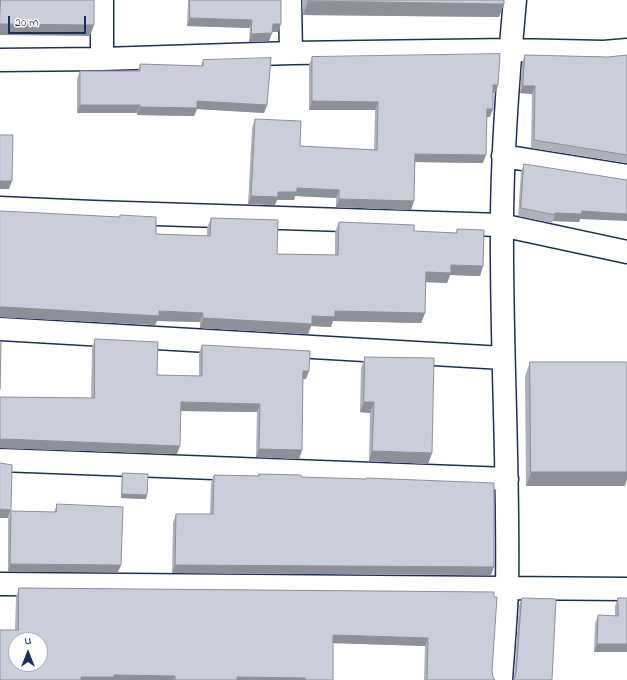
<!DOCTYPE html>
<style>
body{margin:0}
#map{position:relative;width:627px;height:680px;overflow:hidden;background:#fff;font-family:"Indie Flower",sans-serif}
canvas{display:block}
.north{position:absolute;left:8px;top:632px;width:40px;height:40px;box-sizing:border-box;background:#fff;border:1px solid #a4acbf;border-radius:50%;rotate:0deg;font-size:11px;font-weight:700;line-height:16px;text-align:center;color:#1b2f5e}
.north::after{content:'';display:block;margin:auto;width:14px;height:18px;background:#1b2f5e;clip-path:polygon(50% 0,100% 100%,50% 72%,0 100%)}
.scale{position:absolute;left:8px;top:16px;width:78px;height:18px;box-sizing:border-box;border:2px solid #1b2f5e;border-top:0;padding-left:5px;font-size:12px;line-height:14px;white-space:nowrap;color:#1b2f5e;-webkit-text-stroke:3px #fff;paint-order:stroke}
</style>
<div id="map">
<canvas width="627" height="680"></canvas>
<div class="north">U</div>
<div class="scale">20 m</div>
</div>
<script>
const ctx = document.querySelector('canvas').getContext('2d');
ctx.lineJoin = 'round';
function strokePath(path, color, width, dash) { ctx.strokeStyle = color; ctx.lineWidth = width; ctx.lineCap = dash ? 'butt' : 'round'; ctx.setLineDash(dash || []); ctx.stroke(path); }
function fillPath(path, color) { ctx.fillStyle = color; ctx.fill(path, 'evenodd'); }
const street = new Path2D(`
 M 102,0 L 102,59
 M 290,0 L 291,53
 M 0,60 L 102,59 L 291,53 L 510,50 L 604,52 L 627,50
 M 503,156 L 627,176
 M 0,208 L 93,212 L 501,225 L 627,252
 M 0,329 L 503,358
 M 0,460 L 507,479
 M 0,584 L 627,589
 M 501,680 C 503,649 506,619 507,588 C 509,467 501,346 502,225 C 502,150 508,75 515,0`);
const wall = new Path2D(`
 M 188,0 L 281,0 L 278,32 L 272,32 L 269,41 L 249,42 L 250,28 L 187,26 Z
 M 302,0 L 504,0 L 504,4 L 499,17 L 303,15 Z
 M 525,55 L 608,57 L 627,55 L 627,163 L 531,148 L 532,94 L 520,93 L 522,63 Z
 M 312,57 L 498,85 L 495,93 L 493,93 L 490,117 L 487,117 L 483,163 L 415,162 L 411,210 L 336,207 L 336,198 L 295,196 L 294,200 L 277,200 L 275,205 L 248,204 L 252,128 L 255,119 L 300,146 L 374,150 L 375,110 L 309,110 L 309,65 Z
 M 203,60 L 267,105 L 264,113 L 197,109 L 194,116 L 137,115 L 137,113 L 77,113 L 77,79 L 80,71 L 138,71 L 140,64 L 201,66 Z
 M 524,164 L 580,219 L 579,222 L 553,221 L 552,223 L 518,216 L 521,172 Z
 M 0,211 L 119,217 L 120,215 L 156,234 L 207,236 L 207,228 L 211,218 L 277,254 L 335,255 L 335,232 L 339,222 L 414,231 L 456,233 L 457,229 L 483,266 L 480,276 L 450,275 L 447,283 L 426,282 L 425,313 L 421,323 L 333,321 L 331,327 L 311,326 L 308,334 L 200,328 L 200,322 L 157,321 L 155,325 L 0,317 Z
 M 95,339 L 157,375 L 199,376 L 199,353 L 202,345 L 306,379 L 303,379 L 302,450 L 299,459 L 256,457 L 257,412 L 181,411 L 177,454 L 0,448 L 0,397 L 91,398 L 92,347 Z
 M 365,357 L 432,453 L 428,464 L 369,461 L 370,413 L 360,412 L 361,368 Z
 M 530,362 L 627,362 L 627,479 L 625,486 L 526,486 L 525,376 Z
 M 123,473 L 146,499 L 121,498 L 122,477 Z
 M 259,474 L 301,477 L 491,575 L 172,573 L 173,523 L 176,514 L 210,514 L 211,483 L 214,475 L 258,476 Z
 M 57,504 L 118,572 L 8,572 L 8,519 L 11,511 L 54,512 Z
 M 19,588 L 494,592 L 492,671 L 493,677 L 495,680 L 424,680 L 425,646 L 333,643 L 333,680 L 0,680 L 15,630 L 16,597 Z
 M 522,598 L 552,680 L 514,679 L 519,606 Z
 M 618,598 L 627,652 L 594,652 L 595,624 L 598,615 L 615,616 L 615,606 Z`);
const shadedWall = new Path2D(`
 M 308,1 L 504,4 L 499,17 L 303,15 Z
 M 190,18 L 252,20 L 250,28 L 187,26 Z
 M 0,24 L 94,25 L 90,36 L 0,35 Z
 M 273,24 L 281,24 L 278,32 L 270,32 Z
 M 272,33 L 269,41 L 249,42 L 251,34 Z
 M 493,85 L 498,85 L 495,93 L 490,93 Z
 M 523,86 L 535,86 L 532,94 L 520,93 Z
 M 197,101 L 267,105 L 264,113 L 197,109 L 194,116 L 137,115 L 140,107 Z
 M 312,101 L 378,102 L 375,110 L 309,110 Z
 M 80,105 L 140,105 L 137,113 L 77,113 Z
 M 487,109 L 493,109 L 490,117 L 484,117 Z
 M 415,154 L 486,155 L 483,163 L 412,162 Z
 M 0,181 L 12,181 L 9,189 L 0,189 Z
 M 297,188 L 339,190 L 336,198 L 295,196 L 294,200 L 277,200 L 275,205 L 248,204 L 251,196 Z
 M 339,199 L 414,201 L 411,210 L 336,207 Z
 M 582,211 L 627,214 L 627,221 L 580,219 L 579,222 L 553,221 L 555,215 L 555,213 Z
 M 451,265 L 483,266 L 480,276 L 450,275 L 447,283 L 422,282 L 426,272 Z
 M 0,307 L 4,307 L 203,313 L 200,322 L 157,321 L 155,325 L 0,317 Z
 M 335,311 L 425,313 L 421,323 L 333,321 L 331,327 L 311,326 L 308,334 L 200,328 L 203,318 L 312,316 Z
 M 303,371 L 309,371 L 306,379 L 300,379 Z
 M 181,402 L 260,404 L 257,412 L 178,411 Z
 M 364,402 L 374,402 L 370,413 L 360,412 Z
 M 3,439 L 180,446 L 177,454 L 0,448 L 0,440 Z
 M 259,449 L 302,450 L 299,459 L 256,457 Z
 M 372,451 L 432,453 L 428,464 L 369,461 Z
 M 531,472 L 627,472 L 627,479 L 625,486 L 526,486 Z
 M 122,494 L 147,495 L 146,499 L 121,498 Z
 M 0,509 L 11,510 L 8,518 L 0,518 Z
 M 10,564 L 121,565 L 118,572 L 8,572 Z
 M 175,565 L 494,567 L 491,575 L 172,573 Z
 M 333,635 L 428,638 L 425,646 L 330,643 Z
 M 597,644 L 627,644 L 627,652 L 594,652 Z
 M 114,675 L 175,676 L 173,680 L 80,680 L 81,677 Z
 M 237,677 L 305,678 L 305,680 L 236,680 Z`);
const building = new Path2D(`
 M 1,0 L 94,0 L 94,25 L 0,24 Z
 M 190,0 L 281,0 L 281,24 L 273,24 L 272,33 L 251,34 L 252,20 L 190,18 Z
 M 308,0 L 504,0 L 504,4 L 308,1 Z
 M 500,54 L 498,85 L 493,85 L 493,109 L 487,109 L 486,155 L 415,154 L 414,201 L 339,199 L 339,190 L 297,188 L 297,192 L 278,192 L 278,197 L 251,196 L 255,119 L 301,121 L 300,146 L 377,150 L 378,102 L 312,101 L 312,57 Z
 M 525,55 L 608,57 L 627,55 L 627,155 L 534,140 L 535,86 L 523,86 Z
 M 271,58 L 267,105 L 197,101 L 197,108 L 140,107 L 140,105 L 80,105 L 80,71 L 140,71 L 140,64 L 203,66 L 203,60 Z
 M 0,135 L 13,135 L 12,181 L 0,181 Z
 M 524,164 L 627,180 L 627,214 L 582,211 L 581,214 L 555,213 L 555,215 L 521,208 Z
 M 0,211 L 120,217 L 120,215 L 156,217 L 156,234 L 210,236 L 211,218 L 278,220 L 277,254 L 338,255 L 339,222 L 414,225 L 414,231 L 457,233 L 457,229 L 484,230 L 483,266 L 451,265 L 451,273 L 426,272 L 425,313 L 335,311 L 335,317 L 312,316 L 312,324 L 203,318 L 203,313 L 159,311 L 159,316 L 4,307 L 0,307 Z
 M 95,339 L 158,342 L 157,375 L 202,376 L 202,345 L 310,351 L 309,371 L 303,371 L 302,450 L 259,449 L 260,404 L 181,402 L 180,446 L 3,439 L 0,440 L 0,397 L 94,398 Z
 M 0,342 L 1,342 L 0,389 Z
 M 365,357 L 434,358 L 432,453 L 372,451 L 374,402 L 364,402 Z
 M 530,362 L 627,362 L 627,472 L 531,472 Z
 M 0,463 L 12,465 L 11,510 L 0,509 Z
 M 123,473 L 148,474 L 147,495 L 122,494 Z
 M 259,474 L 301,475 L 301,477 L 366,479 L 366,478 L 494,483 L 494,567 L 175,565 L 176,514 L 213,514 L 214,475 L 259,476 Z
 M 57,504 L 123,507 L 121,565 L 10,564 L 11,511 L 56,512 Z
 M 19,588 L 494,592 L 494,597 L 497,597 L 492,671 L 493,677 L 495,680 L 427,680 L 428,638 L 333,635 L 333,680 L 305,680 L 305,678 L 237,677 L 237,680 L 175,680 L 175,676 L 114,675 L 114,677 L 81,677 L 81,680 L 0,680 L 0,630 L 18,630 ZM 16,640 L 40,640 L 40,664 L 16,664 Z
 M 522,598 L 556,599 L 552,680 L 513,680 L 514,679 L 516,673 Z
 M 618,598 L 627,598 L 627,644 L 597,644 L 598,615 L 618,616 Z`);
strokePath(street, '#1b2f5e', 25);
strokePath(street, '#fff', 22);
fillPath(wall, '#aeb1bb');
fillPath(shadedWall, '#8d9099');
fillPath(building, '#caceda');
strokePath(building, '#8d9099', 1);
</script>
